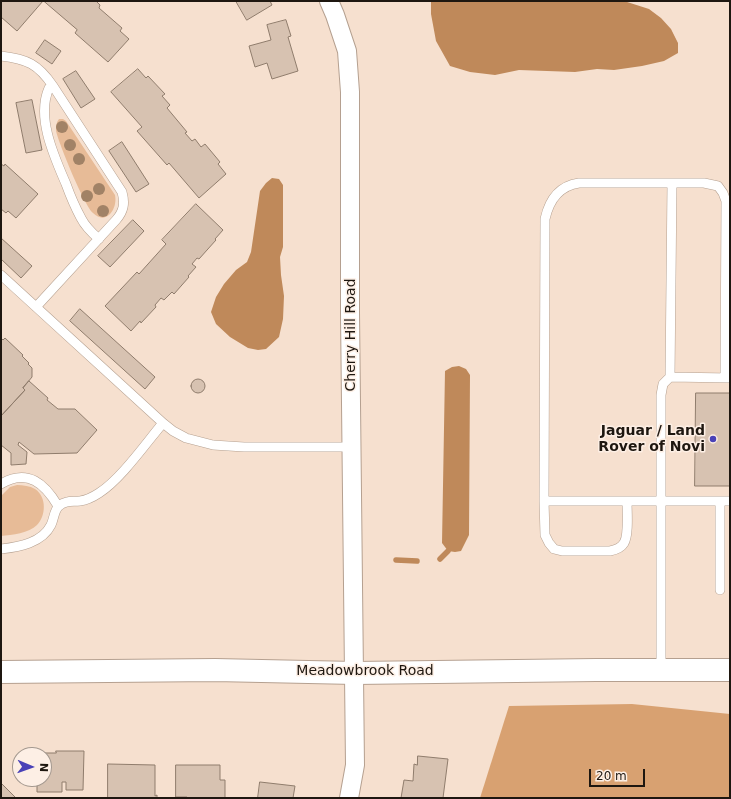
<!DOCTYPE html>
<style>
body{margin:0}
#map{position:relative;width:731px;height:799px;overflow:hidden;background:#f6e0cf;font-family:"DejaVu Sans",sans-serif}
canvas{display:block}
.frame{position:absolute;inset:0;border:2px solid #1e1710;pointer-events:none}
.north{position:absolute;left:12px;top:747px;width:40px;height:40px;box-sizing:border-box;background:#fdefe5;border:1px solid #a49990;border-radius:50%;rotate:92deg;font-size:11px;font-weight:700;line-height:16px;text-align:center;color:#1e1710}
.north::after{content:'';display:block;margin:auto;width:14px;height:18px;background:#4941b7;clip-path:polygon(50% 0,100% 100%,50% 72%,0 100%)}
.scale{position:absolute;left:589px;top:769px;width:56px;height:18px;box-sizing:border-box;border:2px solid #1e1710;border-top:0;padding-left:5px;font-size:12px;line-height:14px;white-space:nowrap;color:#1e1710;-webkit-text-stroke:3px #fdefe5;paint-order:stroke}
</style>
<div id="map">
<canvas width="731" height="799"></canvas>
<div class="frame"></div>
<div class="north">N</div>
<div class="scale">20 m</div>
</div>
<script>
const ctx = document.querySelector('canvas').getContext('2d');
ctx.lineJoin = 'round';
function fillPath(path, color) { ctx.fillStyle = color; ctx.fill(path, 'evenodd'); }
function strokePath(path, color, width, dash) { ctx.strokeStyle = color; ctx.lineWidth = width; ctx.lineCap = dash ? 'butt' : 'round'; ctx.setLineDash(dash || []); ctx.stroke(path); }
function write(font, color, halo, rows, align = 'center') {
  ctx.font = font + ' "DejaVu Sans",sans-serif'; ctx.lineWidth = 3; ctx.setLineDash([]); ctx.textBaseline = 'middle'; ctx.strokeStyle = halo; ctx.fillStyle = color; for (const [text, x, y, turn = 0] of rows) {
    ctx.save(); ctx.translate(x, y); ctx.rotate((+turn || 0) * Math.PI / 180); ctx.textAlign = isNaN(turn) ? turn : align; if (halo) ctx.strokeText(text, 0, 0); ctx.fillText(text, 0, 0); ctx.restore();
  }
}
const green = new Path2D(`
 M 59,119 L 63,119 L 66,121 L 115,195 C 118,209 106,226 93,213 C 84,205 59,144 56,131 C 56,126 56,123 59,119 Z
 M 17,485 C 23,485 30,486 35,489 C 47,497 46,516 37,525 C 29,533 12,535 1,536 L 1,496 L 10,487 Z`);
const forest = new Path2D(`
 M 632,704 L 730,714 L 730,798 L 480,798 L 509,706 Z`);
const water = new Path2D(`
 M 431,1 L 624,1 L 649,9 L 661,18 L 671,29 L 678,43 L 678,53 L 664,61 L 642,66 L 614,70 L 597,69 L 575,72 L 519,70 L 495,75 L 470,72 L 450,66 L 436,41 L 431,14 Z
 M 272,178 L 279,179 L 283,185 L 283,247 L 280,257 L 281,275 L 284,296 L 283,319 L 279,337 L 266,349 L 258,350 L 248,348 L 230,337 L 216,324 L 211,312 L 216,297 L 224,284 L 236,270 L 247,262 L 251,252 L 260,191 L 266,183 Z
 M 459,366 L 466,369 L 470,375 L 469,535 L 461,551 L 455,552 L 448,551 L 442,543 L 445,371 L 452,367 Z`);
const stream = new Path2D(`
 M 440,559 L 448,551
 M 396,560 L 417,561`);
const building = new Path2D(`
 M 1,1 L 43,1 L 17,31 L 1,17 Z
 M 44,1 L 96,1 L 100,5 L 99,8 L 122,28 L 120,31 L 129,39 L 108,62 L 75,33 L 77,30 Z
 M 236,1 L 270,1 L 272,5 L 247,20 Z
 M 286,20 L 291,36 L 288,37 L 298,71 L 272,79 L 267,63 L 255,67 L 249,46 L 271,40 L 267,25 Z
 M 45,40 L 61,51 L 52,64 L 36,53 Z
 M 138,69 L 146,78 L 148,76 L 165,94 L 162,96 L 170,105 L 167,108 L 187,132 L 185,133 L 192,141 L 195,139 L 201,147 L 205,144 L 220,162 L 218,164 L 226,174 L 199,198 L 169,163 L 167,165 L 137,131 L 142,127 L 111,92 Z
 M 76,71 L 95,99 L 81,108 L 63,79 Z
 M 32,100 L 42,150 L 26,153 L 16,103 Z
 M 122,142 L 149,184 L 136,192 L 109,151 Z
 M 1,164 L 4,166 L 5,164 L 38,194 L 16,218 L 8,211 L 6,213 L 1,209 Z
 M 196,204 L 223,230 L 215,239 L 216,240 L 199,259 L 197,258 L 192,264 L 196,267 L 188,276 L 189,277 L 174,294 L 172,292 L 164,300 L 161,298 L 155,305 L 156,307 L 141,323 L 140,321 L 131,331 L 105,306 L 137,272 L 139,274 L 166,244 L 162,240 Z
 M 133,220 L 144,231 L 110,267 L 98,256 Z
 M 1,238 L 32,266 L 21,278 L 1,259 Z
 M 80,309 L 155,377 L 145,389 L 70,321 Z
 M 1,338 L 3,340 L 5,338 L 23,355 L 22,356 L 29,363 L 28,364 L 32,368 L 32,377 L 23,388 L 25,390 L 1,416 Z
 M191 386a7 7 0 1 1 14 0a7 7 0 1 1-14 0Z
 M 29,381 L 48,398 L 47,400 L 58,409 L 75,409 L 97,430 L 77,453 L 34,454 L 19,442 L 18,445 L 27,452 L 26,464 L 11,465 L 11,453 L 1,445 L 1,416 L 25,390 L 23,388 Z
 M 696,393 L 730,393 L 730,486 L 695,486 Z
 M 56,751 L 84,751 L 83,790 L 66,790 L 66,782 L 62,782 L 62,792 L 37,792 L 37,779 L 44,779 L 44,755 L 37,755 L 37,753 L 56,753 Z
 M 418,756 L 448,759 L 443,798 L 401,798 L 404,780 L 413,781 L 414,764 L 417,765 Z
 M 108,764 L 155,765 L 155,796 L 157,795 L 157,798 L 108,798 Z
 M 176,765 L 220,765 L 220,780 L 225,780 L 225,798 L 187,798 L 187,797 L 176,797 Z
 M 260,782 L 295,786 L 293,798 L 258,798 Z
 M 1,783 L 16,798 L 1,798 Z`);
const service = new Path2D(`
 M 1,56 C 27,59 38,64 53,86 L 122,192 C 125,203 124,211 116,220 L 36,307
 M 53,86 L 49,88 C 36,117 54,156 66,184 C 70,195 75,207 81,218 C 85,226 92,233 99,239
 M 1,275 L 163,423 L 173,431 L 186,438 L 213,445 L 244,447 L 352,447
 M 670,377 L 672,183
 M 1,484 C 28,468 45,484 58,506
 M 544,501 L 730,501
 M 627,501 C 627,511 629,535 624,543 C 621,548 615,550 610,551 L 562,551 L 554,549 L 549,543 L 545,535 L 544,501 L 545,219 C 549,201 558,186 579,183 L 704,183 L 718,186 L 723,193 L 726,201 L 725,378
 M 720,501 L 720,590
 M 1,549 C 19,547 42,543 51,525 C 54,519 54,510 59,506 C 66,500 72,502 80,501 C 87,500 93,497 99,493 C 121,479 146,443 163,423
 M 661,670 L 661,395 L 663,384 L 670,377 L 730,378`);
const minor = new Path2D(`
 M 329,1 L 335,15 L 347,51 L 350,92 L 350,313 L 355,765 L 349,798`);
const tertiary = new Path2D(`
 M 1,672 L 215,670 L 355,673 L 596,670 L 730,670`);
const trees = [
 [62,127],
 [70,145],
 [79,159],
 [99,189],
 [87,196],
 [103,211]
];
const markers = [
 [713,439,4,"#4941b7"]
];
const streetNames = [
 ["Cherry Hill Road",351,335,-90],
 ["Meadowbrook Road",365,671]
];
const poiNames = [
 ["Jaguar / Land",705,431],
 ["Rover of Novi",705,447]
];
fillPath(green, '#e7bb97');
fillPath(forest, '#d8a171');
fillPath(water, '#bf895a');
strokePath(stream, '#bf895a', 5.5);
fillPath(building, '#d7c2b1');
strokePath(building, '#8f7c6c', 1);
strokePath(service, '#b5a090', 10);
strokePath(minor, '#b5a090', 20);
strokePath(tertiary, '#b5a090', 24);
strokePath(service, '#fff', 9);
strokePath(minor, '#fff', 18);
strokePath(tertiary, '#fff', 22);
ctx.fillStyle = '#a18266';
for (const [x, y] of trees) { ctx.beginPath(); ctx.arc(x, y, 6, 0, 2 * Math.PI); ctx.fill(); }
for (const [x, y, r, color] of markers) { const dot = new Path2D(); dot.arc(x, y, r, 0, 2 * Math.PI); ctx.fillStyle = color; ctx.fill(dot); strokePath(dot, '#fdefe5', 1.5); }
write('14px', '#1e1710', '#fdefe5', streetNames);
write('bold 14px', '#1e1710', '#fdefe5', poiNames, 'right');
</script>
